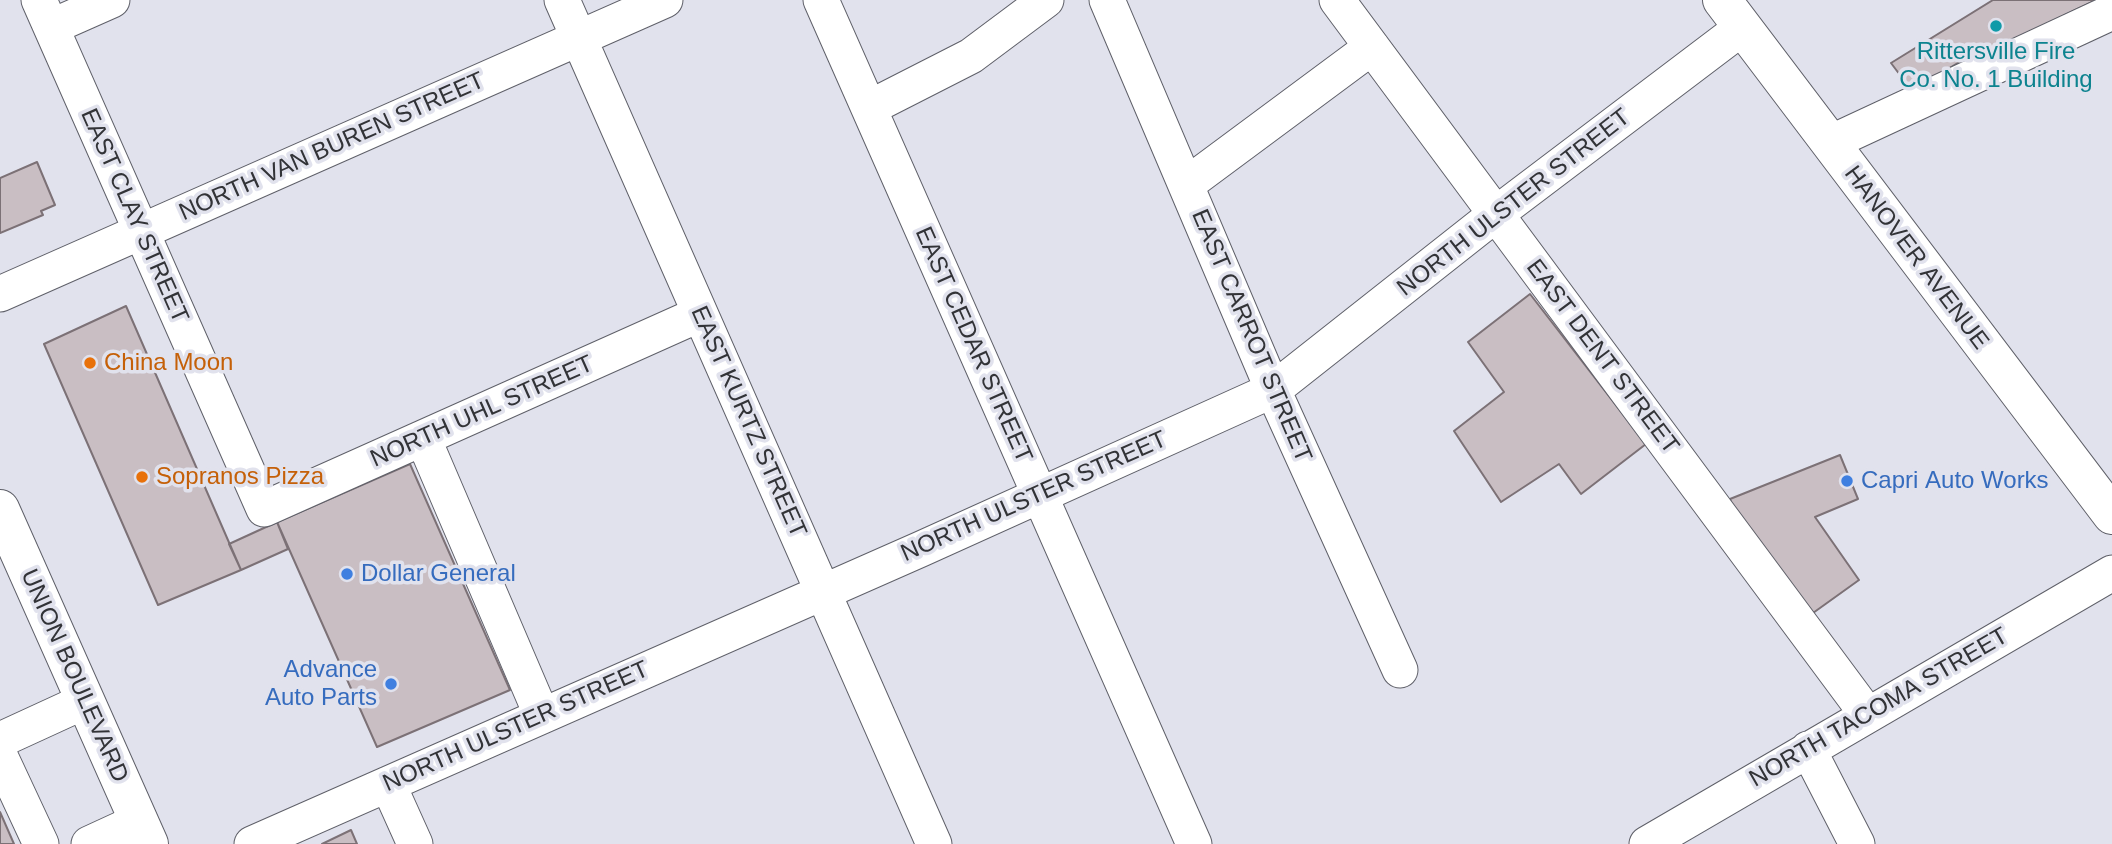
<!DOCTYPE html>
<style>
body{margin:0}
canvas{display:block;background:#e1e2ed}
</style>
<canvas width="2112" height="844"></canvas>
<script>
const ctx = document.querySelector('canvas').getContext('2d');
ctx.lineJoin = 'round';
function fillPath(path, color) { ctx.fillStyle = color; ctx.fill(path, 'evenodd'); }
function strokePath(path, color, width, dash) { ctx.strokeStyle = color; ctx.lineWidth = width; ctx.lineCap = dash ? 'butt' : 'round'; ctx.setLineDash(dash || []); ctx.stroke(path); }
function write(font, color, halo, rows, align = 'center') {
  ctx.font = font + ' Arial,sans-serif'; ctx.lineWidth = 7; ctx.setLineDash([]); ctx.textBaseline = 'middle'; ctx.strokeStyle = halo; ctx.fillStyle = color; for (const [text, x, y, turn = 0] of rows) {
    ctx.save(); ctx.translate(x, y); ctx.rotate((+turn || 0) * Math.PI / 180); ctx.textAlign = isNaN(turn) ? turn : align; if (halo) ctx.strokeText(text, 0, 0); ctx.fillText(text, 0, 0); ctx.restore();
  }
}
const building = new Path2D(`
 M 1993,0 L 2096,0 L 1984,54 L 1974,53 L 1912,91 L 1891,63 Z
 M 37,162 L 55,205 L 41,211 L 43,215 L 0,233 L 0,178 Z
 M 1530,294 L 1646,444 L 1581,494 L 1559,464 L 1501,502 L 1454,431 L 1504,392 L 1468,342 Z
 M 126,306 L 241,570 L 158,605 L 44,344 Z
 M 1840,455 L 1858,499 L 1815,517 L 1859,580 L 1813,613 L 1739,526 L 1730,499 Z
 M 410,464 L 510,690 L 377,747 L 277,522 Z
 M 277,522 L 288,549 L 241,570 L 229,544 Z
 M 0,812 L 14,844 L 0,844 Z
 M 351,830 L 357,844 L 322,844 Z`);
const minor = new Path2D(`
 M 39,0 L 264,509 L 700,314
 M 562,0 L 934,844
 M 821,0 L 1194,844
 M 1107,0 L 1273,390 L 1400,670
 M 1337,0 L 1867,714
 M 51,27 L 112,0
 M 869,108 L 971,56 L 1046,0
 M 1830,143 L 2112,12
 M 1186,185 L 1372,47
 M 0,294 L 665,0
 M 423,438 L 542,716
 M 0,740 L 85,701
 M 1808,749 L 1857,844
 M 0,756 L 41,844
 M 388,784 L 415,844
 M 89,844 L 139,821
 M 252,844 L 921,549 L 1273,390 L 1496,214 L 1743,27
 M 1647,844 L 2112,573`);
const major = new Path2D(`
 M 1722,0 L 2112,515
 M 0,509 L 149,844`);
const markers = [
 [1996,26,7,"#0f9aa8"],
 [90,363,7,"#e8710a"],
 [142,477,7,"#e8710a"],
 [1847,481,7,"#3f7fe0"],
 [347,574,7,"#3f7fe0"],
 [391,684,7,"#3f7fe0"]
];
const cultureNames = [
 ["Rittersville Fire",1996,52],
 ["Co. No. 1 Building",1996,80]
];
const streetNames = [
 ["NORTH VAN BUREN STREET",332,147,-24],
 ["NORTH ULSTER STREET",1514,203,-38],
 ["EAST CLAY STREET",134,216,66],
 ["HANOVER AVENUE",1916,258,53],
 ["EAST CARROT STREET",1251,336,67],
 ["EAST CEDAR STREET",973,345,66],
 ["EAST DENT STREET",1602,357,53],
 ["NORTH UHL STREET",482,412,-24],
 ["EAST KURTZ STREET",748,422,66],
 ["NORTH ULSTER STREET",1034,497,-24],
 ["UNION BOULEVARD",74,676,66],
 ["NORTH TACOMA STREET",1879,708,-30],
 ["NORTH ULSTER STREET",516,727,-24]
];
const foodNames = [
 ["China Moon",104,363],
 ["Sopranos Pizza",156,477]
];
const shopNames = [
 ["Capri Auto Works",1861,481],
 ["Dollar General",361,574],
 ["Advance",377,670,"right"],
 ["Auto Parts",377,698,"right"]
];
fillPath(building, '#c9bec3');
strokePath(building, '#7c7176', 2);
strokePath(minor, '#5f6069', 37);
strokePath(major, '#5f6069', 40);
strokePath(minor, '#fff', 35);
strokePath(major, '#fff', 38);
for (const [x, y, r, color] of markers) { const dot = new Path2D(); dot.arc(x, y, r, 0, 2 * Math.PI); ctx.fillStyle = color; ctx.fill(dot); strokePath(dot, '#e1e2ed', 2.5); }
write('24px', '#0d838f', '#e1e2ed', cultureNames);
write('24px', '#323337', '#e1e2ed', streetNames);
write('24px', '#c56008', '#e1e2ed', foodNames, 'left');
write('24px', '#366cbe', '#e1e2ed', shopNames, 'left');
</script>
